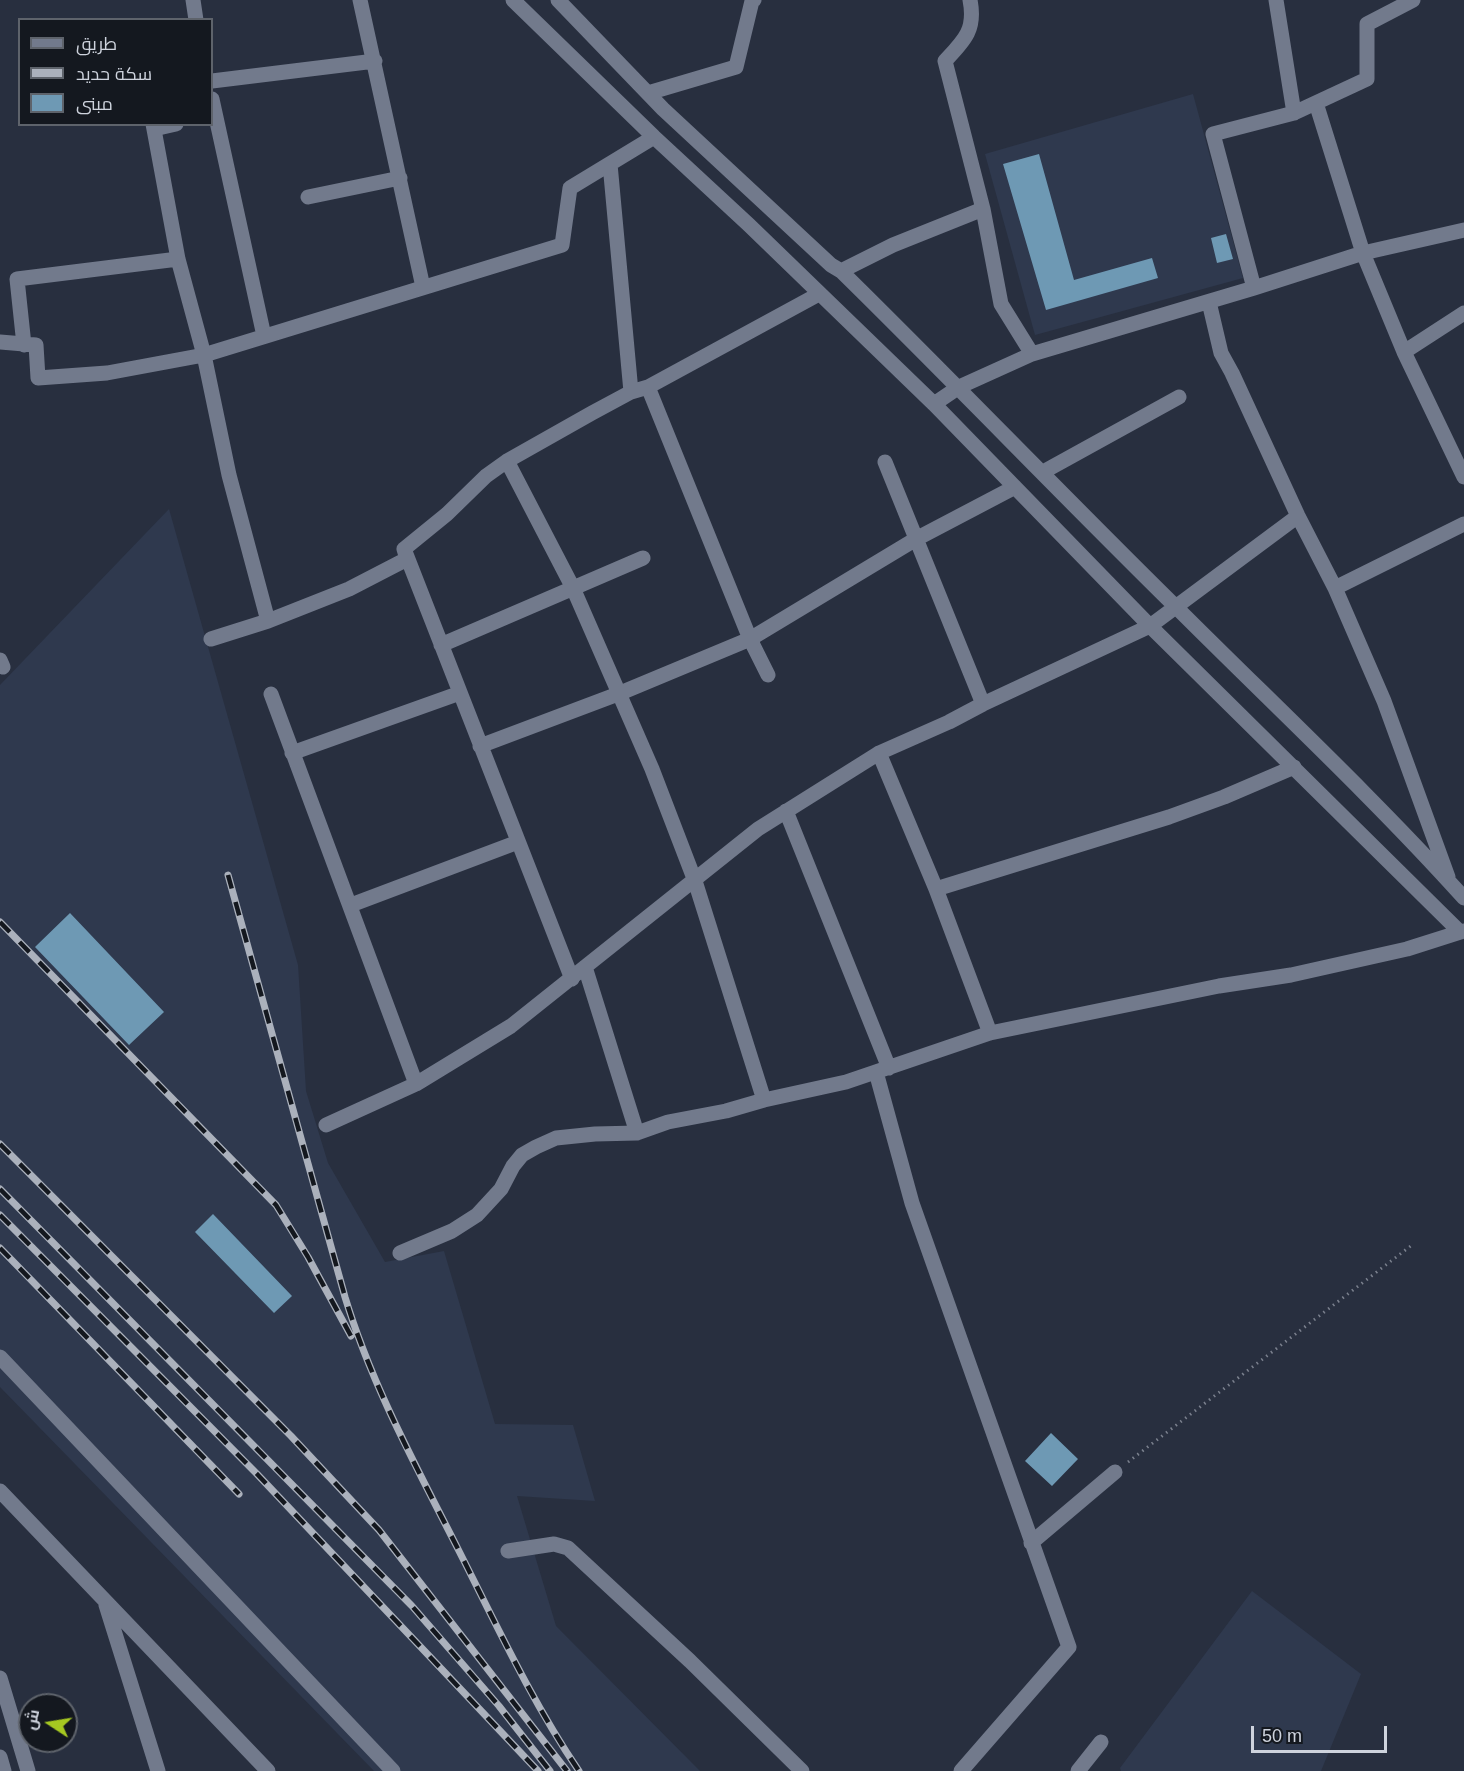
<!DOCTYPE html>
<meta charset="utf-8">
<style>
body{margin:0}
#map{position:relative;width:1464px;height:1771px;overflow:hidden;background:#282f3f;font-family:Arial,Cairo,sans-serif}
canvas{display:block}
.legend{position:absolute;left:18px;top:18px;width:195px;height:108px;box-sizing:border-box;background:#14181f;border:2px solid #5e636b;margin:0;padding:8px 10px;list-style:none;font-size:18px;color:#ced3dd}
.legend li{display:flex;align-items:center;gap:12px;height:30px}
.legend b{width:30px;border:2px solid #5e636b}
.north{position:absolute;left:18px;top:1693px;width:60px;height:60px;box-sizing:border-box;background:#14181f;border:2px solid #5e636b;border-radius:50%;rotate:282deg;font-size:16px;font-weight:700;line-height:24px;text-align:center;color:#ced3dd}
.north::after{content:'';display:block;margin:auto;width:21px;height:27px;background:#a6c821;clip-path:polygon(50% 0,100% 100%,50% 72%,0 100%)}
.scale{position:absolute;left:1251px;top:1726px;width:136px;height:27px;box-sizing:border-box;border:3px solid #ced3dd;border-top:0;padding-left:8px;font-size:18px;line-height:21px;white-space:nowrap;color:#ced3dd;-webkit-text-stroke:4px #14181f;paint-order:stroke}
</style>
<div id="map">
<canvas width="1464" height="1771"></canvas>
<ul class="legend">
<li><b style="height:8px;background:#727a8c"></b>طريق</li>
<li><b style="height:8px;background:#abb1bc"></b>سكة حديد</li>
<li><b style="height:16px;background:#6e99b4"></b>مبنى</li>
</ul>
<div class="north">ش</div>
<div class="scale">50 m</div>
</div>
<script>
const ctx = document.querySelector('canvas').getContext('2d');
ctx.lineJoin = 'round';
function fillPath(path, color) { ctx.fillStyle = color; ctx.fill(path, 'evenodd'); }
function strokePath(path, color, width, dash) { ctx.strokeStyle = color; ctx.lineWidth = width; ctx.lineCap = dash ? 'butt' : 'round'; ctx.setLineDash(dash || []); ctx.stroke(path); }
const built = new Path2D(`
 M 1193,94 L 1243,278 L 1035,335 L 985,154 Z
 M 169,509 L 298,965 L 306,1091 L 328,1163 L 385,1262 L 444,1251 L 495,1424 L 573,1425 L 595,1501 L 517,1496 L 556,1626 L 700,1771 L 374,1771 L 0,1387 L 0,685 Z
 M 1252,1591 L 1361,1674 L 1321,1771 L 1121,1771 L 1120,1768 Z`);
const building = new Path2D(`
 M 1039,154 L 1074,280 L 1152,258 L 1158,278 L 1046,310 L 1003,164 Z
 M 1226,234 L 1233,259 L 1217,263 L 1211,238 Z
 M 70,913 L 164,1012 L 129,1045 L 35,947 Z
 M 213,1214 L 292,1296 L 274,1313 L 195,1232 Z
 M 1051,1433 L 1078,1459 L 1052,1486 L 1025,1461 Z`);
const path = new Path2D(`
 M 1128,1462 L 1412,1245`);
const minor = new Path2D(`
 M 193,0 L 196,20
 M 360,0 L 423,287
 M 513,0 L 654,137 L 749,225 L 934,404 L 1150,626 L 1460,932
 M 558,0 L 663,109 L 831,265 L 841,271 C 954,382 1064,497 1177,608 C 1273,704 1373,797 1464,898
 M 970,0 C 976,30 964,41 945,61 L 983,209
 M 1276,0 L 1294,113
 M 212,81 L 375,61
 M 648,93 L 736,67 L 752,1 L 754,0
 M 212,99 L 264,336
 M 1316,103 L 1363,253 L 1404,352 L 1464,477
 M 153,124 L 178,259 L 204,355 L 229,475 L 268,621
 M 154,129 L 176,124
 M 610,164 L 631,392
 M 308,197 L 400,178
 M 841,271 L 893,245 L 983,209 L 1001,304 L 1032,354
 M 1254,288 L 1213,134 L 1294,113 L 1367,79 L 1367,24 L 1413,0
 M 1209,302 L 1221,353 L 1232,373 L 1298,516 L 1335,588 L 1384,701 L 1448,877
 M 0,342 L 36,345 L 38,378 L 107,373 L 204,355 L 562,245 L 570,188 L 654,137
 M 24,345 L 17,279 L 178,259
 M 1404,352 L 1464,313
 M 648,387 L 750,639 L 768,675
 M 934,404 L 959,387 L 1032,354 L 1254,288 L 1363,253 L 1464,230
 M 507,461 L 573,588 L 652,769 L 695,881 L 764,1100
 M 885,462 L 983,704
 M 1043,472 L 1179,397
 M 404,549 L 572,979
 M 1335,588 L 1464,524
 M 211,639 L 268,621 L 349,589 L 407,559 L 404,549 L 447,514 L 486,476 L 507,461 L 592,413 L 631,392 L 648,387 L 819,294
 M 441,645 L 643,558
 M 0,660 L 3,667
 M 271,694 L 416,1084
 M 480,746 L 618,694 L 750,639 L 916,539 L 1015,487
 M 292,753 L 460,693
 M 879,753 L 936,889 L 990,1033
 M 786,811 L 889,1068
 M 936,889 L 1169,817 L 1224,797 L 1294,767
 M 351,905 L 518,842
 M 585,967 L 637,1133
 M 876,1072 L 912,1203 L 1069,1647 L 961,1771
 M 326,1125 L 416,1084 L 511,1026 L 758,829 L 879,753 L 949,722 L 983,704 L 1150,626 L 1298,516
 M 400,1253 L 452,1231 L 477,1215 L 501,1189 L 513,1166 L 522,1155 L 536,1147 L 556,1138 L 595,1134 L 637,1133 L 668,1122 L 726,1111 L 764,1100 L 846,1082 L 990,1033 L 1219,986 L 1291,975 L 1407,949 L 1464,931
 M 0,1357 L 393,1771
 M 0,1491 L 268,1771
 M 1031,1543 L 1115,1472
 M 508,1551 L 554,1544 L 568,1548 L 690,1661 L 802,1771
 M 106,1605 L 158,1771
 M 0,1678 L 28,1771
 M 0,1757 L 4,1771
 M 1078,1771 L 1101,1742`);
const rail = new Path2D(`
 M 228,875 L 345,1297 C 372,1386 417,1468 459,1551 C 497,1626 532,1702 579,1771
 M 0,922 L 276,1205 L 308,1257 L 351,1336
 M 0,1144 L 291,1436 L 379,1530 L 567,1771
 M 0,1189 L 412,1606 L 499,1706 L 550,1771
 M 0,1215 L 257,1474 L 538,1771
 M 0,1248 L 239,1494`);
fillPath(built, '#2f394e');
fillPath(building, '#6e99b4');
strokePath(path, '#7b818e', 3, [1.5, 4.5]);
strokePath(minor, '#727a8c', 15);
strokePath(rail, '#abb1bc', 7);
strokePath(rail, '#14181f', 4.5, [14]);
</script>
